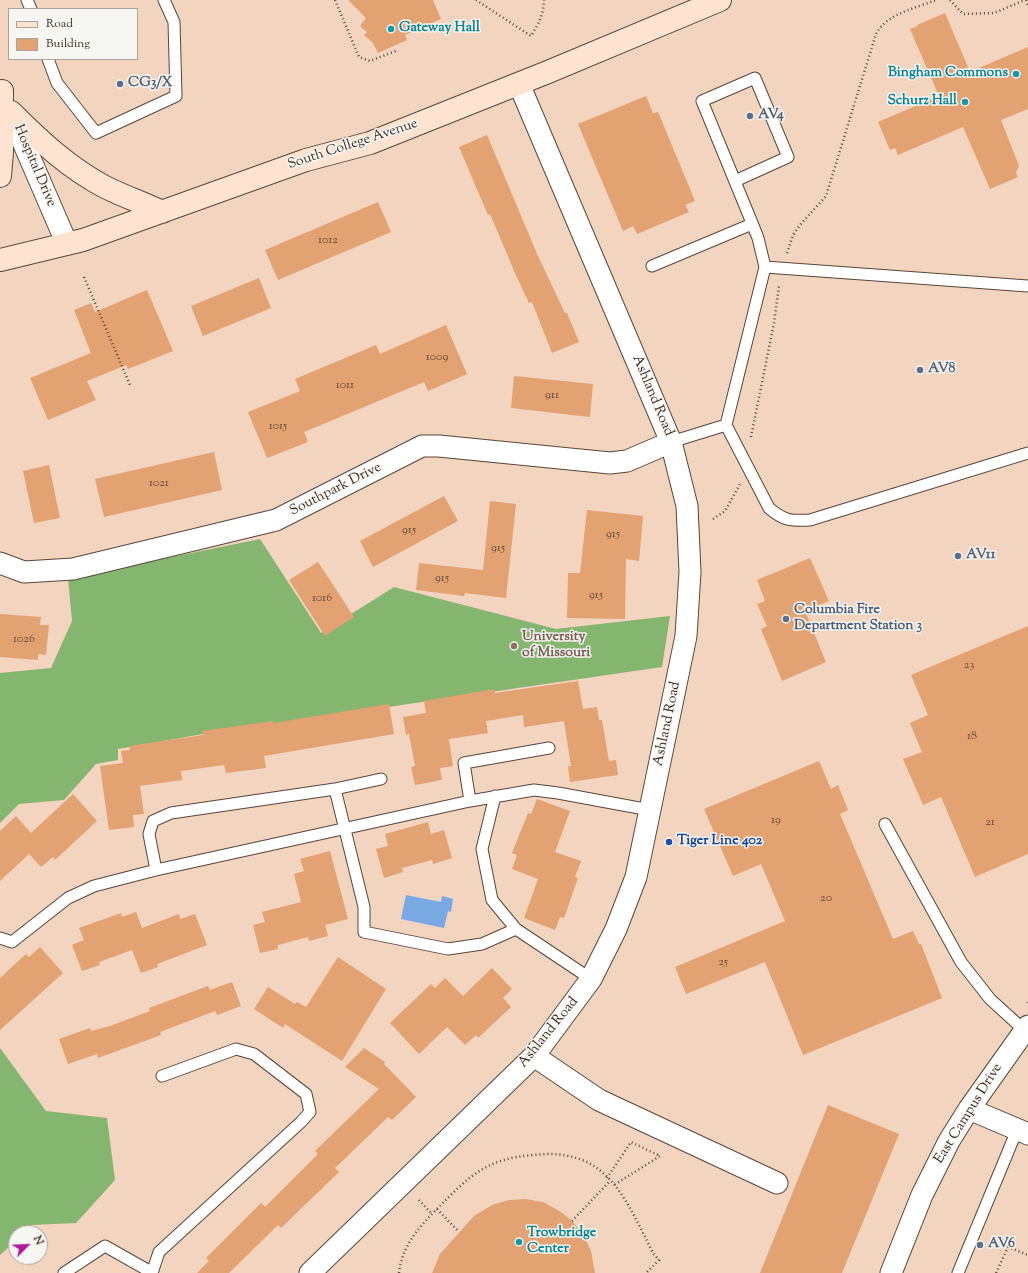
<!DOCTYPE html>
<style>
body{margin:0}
#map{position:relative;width:1028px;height:1273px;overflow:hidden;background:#f4e5cf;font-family:"Sorts Mill Goudy",serif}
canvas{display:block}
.legend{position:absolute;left:8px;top:8px;width:130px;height:52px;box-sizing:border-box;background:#f6f6f2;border:1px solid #aba49d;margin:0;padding:5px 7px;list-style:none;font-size:12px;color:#3b2a1e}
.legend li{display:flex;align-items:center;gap:8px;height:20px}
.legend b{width:20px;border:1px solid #aba49d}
.north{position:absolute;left:8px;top:1225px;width:40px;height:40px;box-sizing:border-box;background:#f6f6f2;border:1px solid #aba49d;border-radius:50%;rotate:66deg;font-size:11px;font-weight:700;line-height:16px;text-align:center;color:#3b2a1e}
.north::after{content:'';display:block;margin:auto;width:14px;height:18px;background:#b5179e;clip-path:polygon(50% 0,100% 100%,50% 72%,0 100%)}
</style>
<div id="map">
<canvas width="1028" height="1273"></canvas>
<ul class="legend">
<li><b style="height:5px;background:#fee3d1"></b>Road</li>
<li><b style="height:11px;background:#e2a272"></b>Building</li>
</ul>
<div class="north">N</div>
</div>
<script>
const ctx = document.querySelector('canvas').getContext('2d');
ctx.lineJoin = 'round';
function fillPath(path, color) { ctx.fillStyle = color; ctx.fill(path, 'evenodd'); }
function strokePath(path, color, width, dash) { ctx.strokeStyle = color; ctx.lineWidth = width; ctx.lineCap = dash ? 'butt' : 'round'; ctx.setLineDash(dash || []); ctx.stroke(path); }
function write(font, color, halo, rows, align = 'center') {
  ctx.font = font + ' "Sorts Mill Goudy",serif'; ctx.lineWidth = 3; ctx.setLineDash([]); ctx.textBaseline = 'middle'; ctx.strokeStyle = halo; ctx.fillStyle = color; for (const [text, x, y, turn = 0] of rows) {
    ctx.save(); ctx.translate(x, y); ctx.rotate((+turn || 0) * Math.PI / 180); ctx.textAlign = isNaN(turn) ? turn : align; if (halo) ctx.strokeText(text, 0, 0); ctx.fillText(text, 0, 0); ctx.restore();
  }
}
const built = new Path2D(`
 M 0,0 L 1028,0 L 1028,1273 L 0,1273 ZM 9,9 L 137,9 L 137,59 L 9,59 ZM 16,1233 L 40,1233 L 40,1257 L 16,1257 Z`);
const forest = new Path2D(`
 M 260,539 L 321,633 L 394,587 L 556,629 L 670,616 L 662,667 L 203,734 L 118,749 L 118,760 L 96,764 L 64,800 L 19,804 L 0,823 L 0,673 L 51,668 L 72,621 L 68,578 Z
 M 0,1048 L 46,1111 L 107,1118 L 115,1180 L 76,1223 L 32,1225 L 24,1233 L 16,1233 L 16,1240 L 0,1255 Z`);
const water = new Path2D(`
 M 406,895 L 441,902 L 442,896 L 453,899 L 451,912 L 448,911 L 444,928 L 401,919 Z`);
const building = new Path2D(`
 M 348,0 L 433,0 L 441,19 L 405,35 L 407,40 L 378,53 L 373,43 L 364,35 L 367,32 L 360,26 L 366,18 Z
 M 945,13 L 970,72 L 1028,47 L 1028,109 L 1001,120 L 1019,166 L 1016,172 L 1018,177 L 990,189 L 963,127 L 898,155 L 895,148 L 890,150 L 878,122 L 939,96 L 910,29 L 918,26 L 917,25 Z
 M 646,96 L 653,113 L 658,112 L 695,201 L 685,205 L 689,212 L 637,234 L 633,226 L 623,231 L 578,124 Z
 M 487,135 L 538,256 L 565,313 L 567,313 L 579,342 L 552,353 L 532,302 L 529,303 L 515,273 L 490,214 L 488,215 L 459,147 Z
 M 378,202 L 391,232 L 278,280 L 265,250 Z
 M 259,278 L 271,308 L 203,336 L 191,306 Z
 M 147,290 L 173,351 L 128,369 L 126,365 L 87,381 L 96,400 L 48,420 L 30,378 L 91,353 L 74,310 L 91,303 L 95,312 Z
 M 446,325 L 467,374 L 428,391 L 424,382 L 304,432 L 308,442 L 267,458 L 248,412 L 300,391 L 295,379 L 376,345 L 380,354 Z
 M 514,376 L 593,384 L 590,417 L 511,408 Z
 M 214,452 L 222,490 L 104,517 L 95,479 Z
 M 49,465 L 60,518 L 34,523 L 23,471 Z
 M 444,496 L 458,521 L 373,567 L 360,541 Z
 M 490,501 L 516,504 L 506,598 L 465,593 L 464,596 L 416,590 L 419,563 L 483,570 Z
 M 587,510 L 643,516 L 639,561 L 626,559 L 625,619 L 567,618 L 568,573 L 580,573 Z
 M 810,558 L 829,601 L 805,611 L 826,662 L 782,681 L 761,629 L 767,626 L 757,604 L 765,601 L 757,580 Z
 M 318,562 L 354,617 L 325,636 L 289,580 Z
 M 0,614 L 41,617 L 40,625 L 49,625 L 46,655 L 38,654 L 38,660 L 0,657 Z
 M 1028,626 L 1028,854 L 975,877 L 941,797 L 923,805 L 903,759 L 922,752 L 910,723 L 928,715 L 911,675 Z
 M 578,681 L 583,709 L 597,707 L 599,720 L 602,720 L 609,761 L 616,760 L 618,775 L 570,782 L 568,766 L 571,766 L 564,721 L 524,727 L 523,715 L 486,721 L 488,733 L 449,739 L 453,766 L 440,768 L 442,780 L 415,785 L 411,767 L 415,766 L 409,734 L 406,735 L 403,717 L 426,713 L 424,701 L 494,689 L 495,693 Z
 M 389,704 L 394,734 L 264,756 L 266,768 L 226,773 L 224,765 L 181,771 L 182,780 L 140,786 L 144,814 L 133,815 L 134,827 L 109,830 L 100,766 L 123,763 L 121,751 L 130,750 L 129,746 L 203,735 L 202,731 L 273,721 L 273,723 Z
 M 819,761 L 831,789 L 838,785 L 848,810 L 840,814 L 893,939 L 913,931 L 919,944 L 921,944 L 942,998 L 803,1055 L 765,962 L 686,994 L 675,967 L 785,921 L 761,864 L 733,876 L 704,809 Z
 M 73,794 L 97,821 L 55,860 L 53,857 L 41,867 L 29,854 L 0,881 L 0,831 L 16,816 L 31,833 Z
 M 537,799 L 570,811 L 555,852 L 581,861 L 575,877 L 578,878 L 564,918 L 560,917 L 555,930 L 524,918 L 538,879 L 512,869 L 517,855 L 512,853 L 528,813 L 531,814 Z
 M 428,822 L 431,834 L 444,830 L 452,858 L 433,864 L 432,860 L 402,868 L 403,872 L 384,878 L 376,849 L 388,846 L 385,834 Z
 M 330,851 L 348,919 L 325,925 L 328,936 L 309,941 L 308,937 L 278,945 L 278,949 L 260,953 L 253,925 L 265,922 L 262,912 L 301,902 L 294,874 L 304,871 L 300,859 Z
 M 136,912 L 142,928 L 179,914 L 180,919 L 195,914 L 207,945 L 157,964 L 158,967 L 141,973 L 132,950 L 99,962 L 100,965 L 82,971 L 72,945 L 84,940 L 79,928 L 121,913 L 122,917 Z
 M 40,947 L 63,973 L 0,1030 L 0,978 L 26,954 L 29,957 Z
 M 338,957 L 386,989 L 342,1061 L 285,1024 L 283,1028 L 254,1009 L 268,987 L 295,1004 L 297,1002 L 306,1007 Z
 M 492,968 L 512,989 L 503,998 L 511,1007 L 478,1038 L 476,1035 L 465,1045 L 447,1027 L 419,1054 L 390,1023 L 431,984 L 435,988 L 445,978 L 463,996 Z
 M 232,982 L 241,1006 L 217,1015 L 215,1011 L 160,1032 L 161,1035 L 98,1058 L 97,1054 L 68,1064 L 59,1039 L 90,1028 L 91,1031 L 110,1026 L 150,1011 L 149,1008 L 208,986 L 210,990 Z
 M 364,1048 L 385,1062 L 384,1064 L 416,1097 L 392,1120 L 388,1117 L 335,1168 L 339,1172 L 281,1228 L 278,1225 L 229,1273 L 197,1273 L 209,1261 L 206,1258 L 261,1203 L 265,1207 L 318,1154 L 315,1151 L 379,1089 L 345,1067 Z
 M 828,1105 L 899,1134 L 842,1273 L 760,1273 Z
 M 525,1199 L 543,1202 L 561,1212 L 572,1221 L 583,1234 L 591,1251 L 595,1273 L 432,1273 L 440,1254 L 474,1216 L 492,1205 L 509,1200 Z`);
const path = new Path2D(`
 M 335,0 L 359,57 L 370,61 L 398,50
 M 476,0 L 531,36 C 538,25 544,14 544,0
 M 950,0 L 963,14 L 994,13 L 1025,0
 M 1026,0 L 1028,6
 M 787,253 L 793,235 L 800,225 L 826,196 L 876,34 C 886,14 916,8 936,0
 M 84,277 L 130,385
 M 751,437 L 774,323 L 779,286
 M 713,519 L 725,511 L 740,484
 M 1028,1003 L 1028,1002
 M 607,1178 L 631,1142 L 660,1156 L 614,1185
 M 419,1200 L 432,1214
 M 437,1209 L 459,1232
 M 572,1221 L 610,1181
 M 399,1273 C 402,1246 419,1227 437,1209 C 469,1176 487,1158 534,1155 C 550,1153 567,1154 582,1160 C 619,1174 636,1221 653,1253 L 659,1260 L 646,1273
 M 996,1273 L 1008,1247 L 1028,1255`);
const service = new Path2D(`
 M 27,0 L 31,9
 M 48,59 L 57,83 L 96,133 L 176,96 L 174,22 L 164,0
 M 652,266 L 752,224
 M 765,267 L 1028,286
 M 726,425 L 769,508 C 784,521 791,521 810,520 L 1028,453
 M 671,442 L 726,425 L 765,267 L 758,238 L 750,218 L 702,101 L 755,78 L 788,157 L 735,181
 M 381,779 L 335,789 L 364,907 L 364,932 L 448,949 L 482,944 L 516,929
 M 495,796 L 482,849 L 492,900 L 516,929 L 591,979
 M 470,801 L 464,763 L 549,748
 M 885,824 L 961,962 L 990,999 L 1024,1030
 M 156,870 L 149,834 L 153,821 L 171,813 L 335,789
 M 0,938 L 12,942 L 68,898 L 94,886 L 156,870 L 470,801 L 534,790 L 558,793 L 650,810
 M 64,1273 L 105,1246 L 151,1272
 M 152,1273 L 159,1252 L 301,1122 L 310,1112 L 306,1094 L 254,1054 L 236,1049 L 162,1076
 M 958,1273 L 1017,1130`);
const minor = new Path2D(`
 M 10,112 L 67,244
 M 0,563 L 24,572 L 73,569 L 276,520 L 422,446 L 439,446 L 610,463 L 627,461 L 671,442
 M 534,1056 L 599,1100 L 777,1183
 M 969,1109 L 1028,1134
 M 310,1273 L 534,1056 L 591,979 L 616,929 L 636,877 L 686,636 L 690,572 L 687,506 L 671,442 L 519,84
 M 891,1273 L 922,1195 L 949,1141 L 969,1109 L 1028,1026`);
const secondary = new Path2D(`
 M 11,112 C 40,141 69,168 105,187 C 123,196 143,203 162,212
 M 0,176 L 2,152 L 2,91
 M 0,260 L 83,240 L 306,160 L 370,143 L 548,72 L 720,0`);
const markers = [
 [391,29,4,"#0f9aa8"],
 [1016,74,4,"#0f9aa8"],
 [120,84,4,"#5c6f8a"],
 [965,102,4,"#0f9aa8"],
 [750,116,4,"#5c6f8a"],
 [920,370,4,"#5c6f8a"],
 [958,556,4,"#5c6f8a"],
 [786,619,4,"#5c6f8a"],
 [514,646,4,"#8d6e63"],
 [669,842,4,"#1a4fb4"],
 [519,1242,4,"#0f9aa8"],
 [980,1245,4,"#5c6f8a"]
];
const numberNames = [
 ["1012",328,241],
 ["1009",437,358],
 ["1011",345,386],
 ["911",552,396],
 ["1015",278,427],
 ["1021",159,484],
 ["915",409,531],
 ["915",613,535],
 ["915",498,549],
 ["915",442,579],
 ["915",596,596],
 ["1016",322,599],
 ["1026",24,640],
 ["23",969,666],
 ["18",972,737],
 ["19",776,821],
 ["21",990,823],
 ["20",826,899],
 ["25",723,963]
];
const cultureNames = [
 ["Gateway Hall",399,29],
 ["Bingham Commons",1008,74,"right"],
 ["Schurz Hall",957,102,"right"],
 ["Trowbridge",527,1234],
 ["Center",527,1250]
];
const serviceNames = [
 ["CG3/X",128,84],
 ["AV4",758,116],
 ["AV8",928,370],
 ["AV11",966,556],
 ["Columbia Fire",794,611],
 ["Department Station 3",794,627],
 ["AV6",988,1245]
];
const streetNames = [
 ["South College Avenue",353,145,-18],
 ["Hospital Drive",34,166,67],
 ["Ashland Road",652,396,67],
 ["Southpark Drive",336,490,-27],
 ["Ashland Road",668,724,-78],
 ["Ashland Road",549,1033,-51],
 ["East Campus Drive",969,1114,-58]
];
const educationNames = [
 ["University",522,638],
 ["of Missouri",522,654]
];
const transitNames = [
 ["Tiger Line 402",677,842]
];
fillPath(built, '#f3d4bf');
fillPath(forest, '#84b670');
fillPath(water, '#79a9e3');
fillPath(building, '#e2a272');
strokePath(service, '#574639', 13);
strokePath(minor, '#574639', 23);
strokePath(secondary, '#574639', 24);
strokePath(path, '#574639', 2.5, [1, 3]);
strokePath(service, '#fff', 11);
strokePath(minor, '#fff', 21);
strokePath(secondary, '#fee3d1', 22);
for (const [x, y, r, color] of markers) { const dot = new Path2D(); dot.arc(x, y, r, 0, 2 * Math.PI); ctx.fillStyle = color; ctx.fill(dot); strokePath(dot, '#f6f6f2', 1.5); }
write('12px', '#654833', null, numberNames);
write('bold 14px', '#0d838f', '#f6f6f2', cultureNames, 'left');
write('bold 14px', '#4e5e75', '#f6f6f2', serviceNames, 'left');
write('14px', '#3b2a1e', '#f6f6f2', streetNames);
write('bold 14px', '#785e54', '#f6f6f2', educationNames, 'left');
write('bold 14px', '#164399', '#f6f6f2', transitNames, 'left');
</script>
